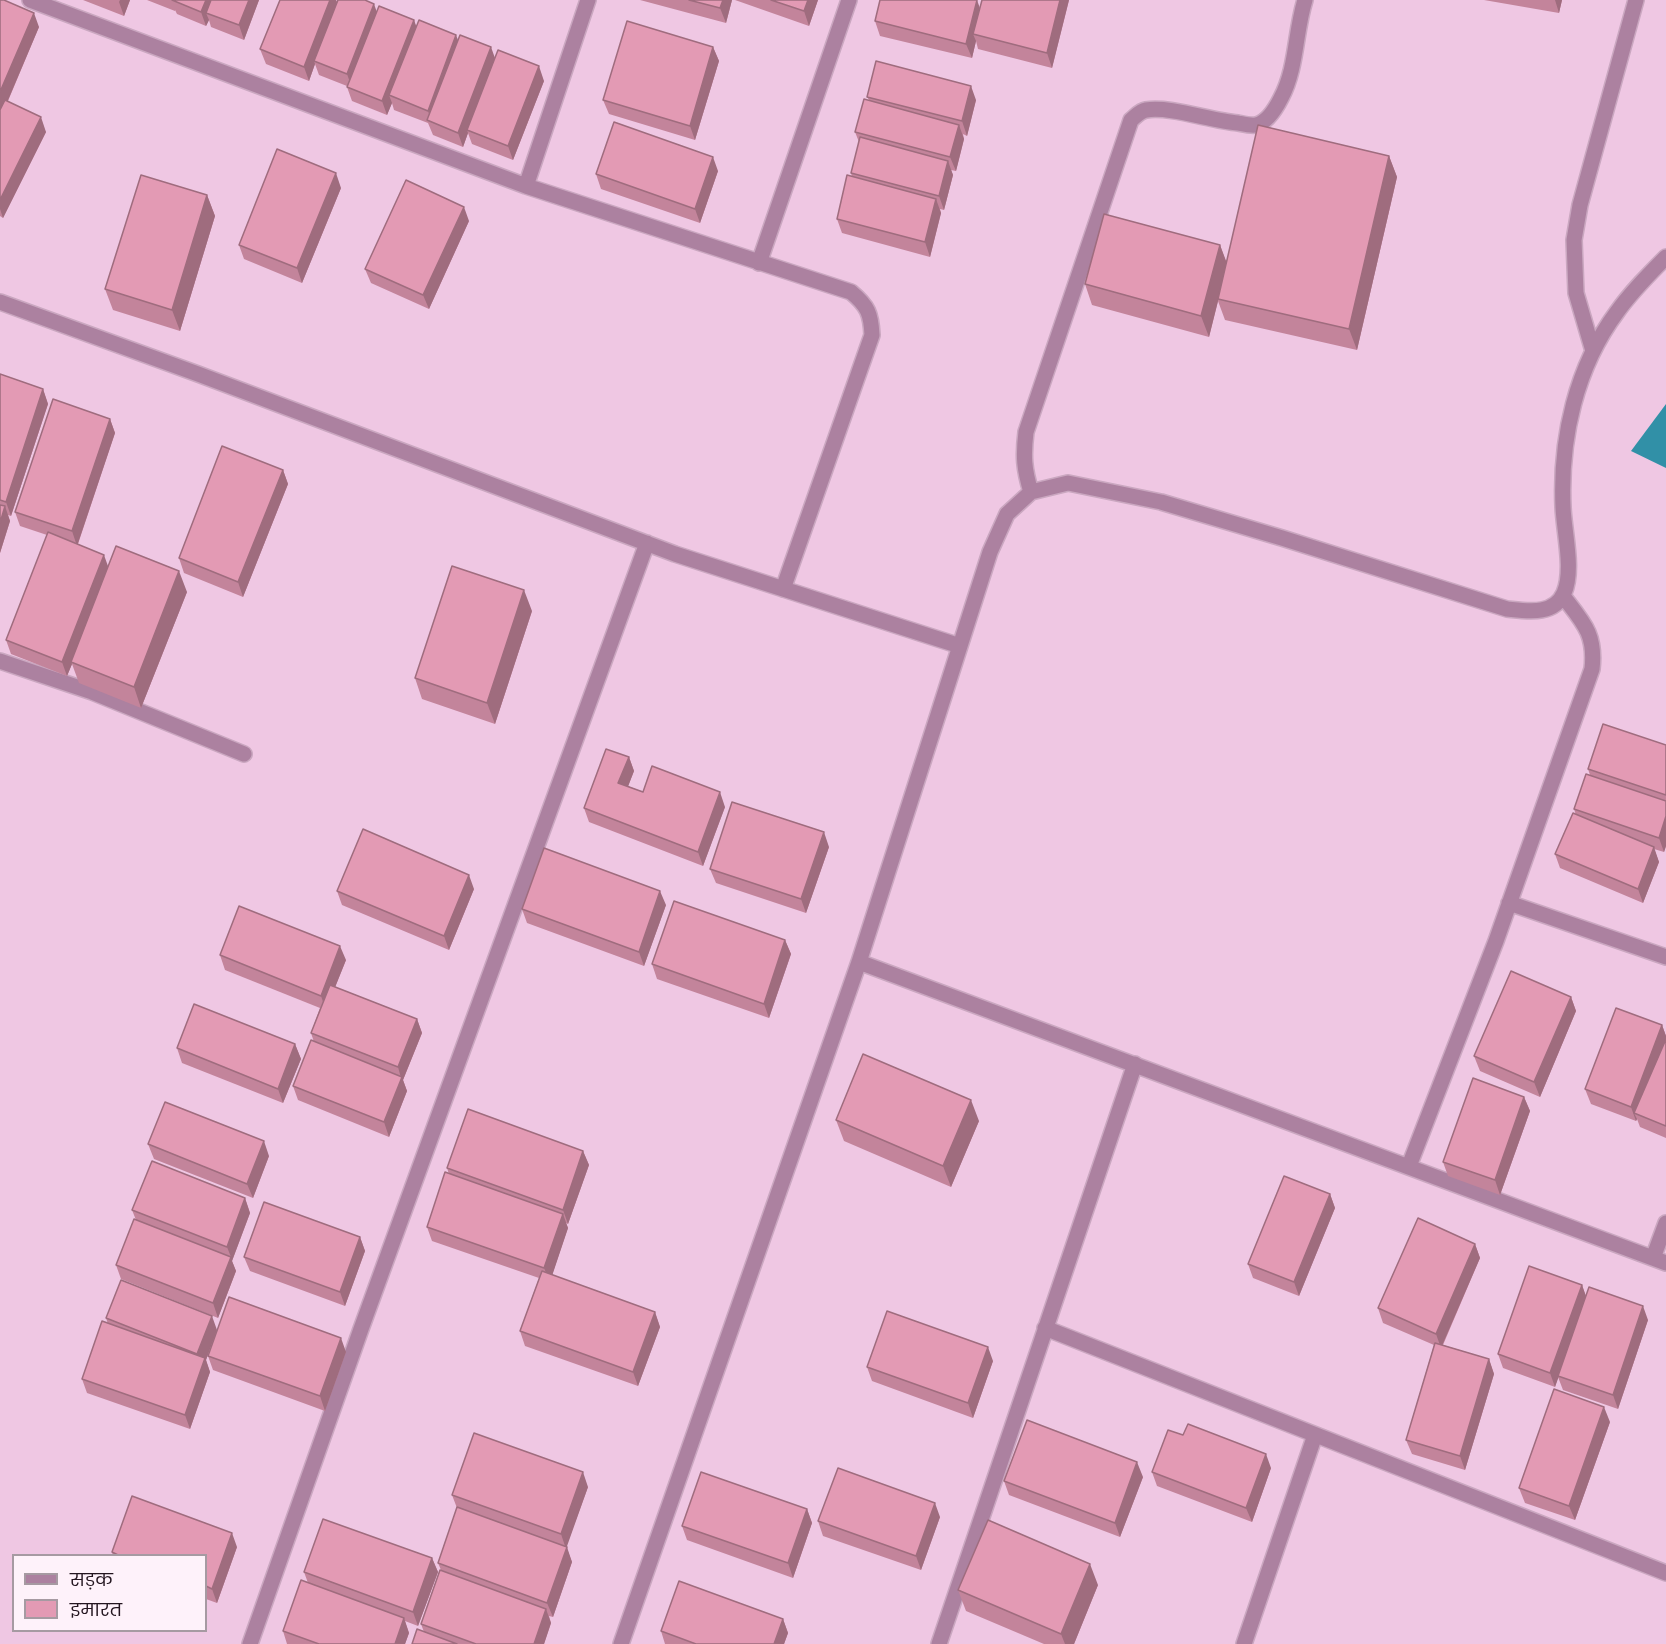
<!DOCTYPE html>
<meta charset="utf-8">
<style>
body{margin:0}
#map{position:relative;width:1666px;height:1644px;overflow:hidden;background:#efc7e3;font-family:Poppins,"Noto Sans Devanagari",sans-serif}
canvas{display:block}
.legend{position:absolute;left:12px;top:1554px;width:195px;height:78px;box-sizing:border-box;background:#fef2fa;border:2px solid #a69aa2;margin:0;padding:8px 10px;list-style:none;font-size:18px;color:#23151f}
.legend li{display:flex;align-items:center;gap:12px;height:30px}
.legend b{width:30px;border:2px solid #a69aa2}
</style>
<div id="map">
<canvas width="1666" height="1644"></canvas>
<ul class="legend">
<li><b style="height:8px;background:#ac81a0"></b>सड़क</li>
<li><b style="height:16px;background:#e39ab4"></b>इमारत</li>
</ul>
</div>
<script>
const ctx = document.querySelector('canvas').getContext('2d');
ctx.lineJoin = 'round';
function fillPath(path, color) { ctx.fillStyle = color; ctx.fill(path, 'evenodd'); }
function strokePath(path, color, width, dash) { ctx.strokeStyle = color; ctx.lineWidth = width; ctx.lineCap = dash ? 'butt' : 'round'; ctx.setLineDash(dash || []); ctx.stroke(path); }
const water = new Path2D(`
 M 1666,404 L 1666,468 L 1631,451 Z`);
const street = new Path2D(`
 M 30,0 L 526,186 L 851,292 C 868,306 871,314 872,335 L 783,589
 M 526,186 L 588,0
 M 759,263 L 849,0
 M 0,302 L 198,374 L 675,554 L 960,646
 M 1593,351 L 1576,293 L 1574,240 L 1580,205 L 1636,0
 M 1031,492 C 1024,469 1023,456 1026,432 L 1131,120 C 1136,116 1140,111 1146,110 C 1171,106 1211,121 1238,123 C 1243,124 1251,126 1256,125 C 1268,122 1276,108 1281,98 C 1297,68 1295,32 1305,0
 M 0,661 L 92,692 L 244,754
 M 1509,903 L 1666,957
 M 859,962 L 1666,1263
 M 1409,1166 L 1496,941 L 1592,669 C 1596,634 1583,622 1563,596
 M 1653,1258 L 1666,1223
 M 1045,1328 L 1666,1573
 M 250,1644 L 361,1329 L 647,543
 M 621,1644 L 859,962 L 990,552 L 1007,514 L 1031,492 L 1068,483 L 1161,502 L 1282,538 L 1507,609 C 1527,611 1554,616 1564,593 C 1574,570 1564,532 1563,507 C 1560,438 1576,367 1617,312 C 1631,292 1649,274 1666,257
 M 939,1644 L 1135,1064
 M 1244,1644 L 1315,1435`);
const wall = new Path2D(`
 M 0,0 L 39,27 L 8,101 L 46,132 L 3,218 L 0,216 Z
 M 83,0 L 130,0 L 124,16 Z
 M 147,0 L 259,0 L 244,40 L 211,27 L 209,20 L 206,26 L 177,14 L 175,10 L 175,11 Z
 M 280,0 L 336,0 L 337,2 L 414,20 L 416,27 L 458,40 L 544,81 L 513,160 L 472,144 L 468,133 L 463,147 L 433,135 L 428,123 L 394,110 L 392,103 L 387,115 L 352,101 L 347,87 L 347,86 L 319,75 L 315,64 L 309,81 L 266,64 L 260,49 Z
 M 640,0 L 732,0 L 726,23 Z
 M 735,0 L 818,0 L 809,26 Z
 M 1069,0 L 1052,68 L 978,49 L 976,41 L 972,58 L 880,36 L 875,21 L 980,8 Z
 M 1484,0 L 1562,0 L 1559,13 Z
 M 713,47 L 719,61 L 695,140 L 609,114 L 603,100 Z
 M 867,97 L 976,100 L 967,136 L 963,134 L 964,139 L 956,171 L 951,170 L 953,175 L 944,210 L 940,209 L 941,213 L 930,257 L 842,233 L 837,219 L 852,177 L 851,173 L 859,142 L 855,132 L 869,100 Z
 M 1389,156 L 1397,177 L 1357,350 L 1225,320 L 1218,301 L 1209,337 L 1092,305 L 1085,284 L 1220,245 L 1226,262 Z
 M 718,171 L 700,223 L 601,189 L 596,174 Z
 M 341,188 L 302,283 L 244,259 L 239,245 Z
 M 207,195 L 215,216 L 180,331 L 113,310 L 105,289 Z
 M 469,221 L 429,309 L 371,283 L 365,269 Z
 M 0,374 L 43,389 L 48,404 L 11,516 L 8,515 L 10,521 L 0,553 Z
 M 110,419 L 115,433 L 78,544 L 108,566 L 187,592 L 141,708 L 79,683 L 72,664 L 67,676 L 11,654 L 6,640 L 47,535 L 20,526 L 15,512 Z
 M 283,470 L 288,484 L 243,597 L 184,573 L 179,558 Z
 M 532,611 L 495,724 L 422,699 L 415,678 Z
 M 1666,745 L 1666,846 L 1664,852 L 1654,849 L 1659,862 L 1643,903 L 1560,868 L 1555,854 L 1576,815 L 1574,809 L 1590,775 L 1588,769 Z
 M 629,757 L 634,771 L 628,786 L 643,792 L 725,807 L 703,866 L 589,822 L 584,808 Z
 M 829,847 L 806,913 L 716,883 L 710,869 Z
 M 474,889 L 449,950 L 342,905 L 337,891 Z
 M 666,905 L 644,966 L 527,923 L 522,909 Z
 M 785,940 L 791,954 L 769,1018 L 657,979 L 652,964 Z
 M 220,955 L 346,960 L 335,987 L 417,1019 L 422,1033 L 403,1080 L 407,1091 L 389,1137 L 298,1100 L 293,1086 L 314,1042 L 311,1033 L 320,1008 L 225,970 Z
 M 1571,997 L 1576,1011 L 1540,1097 L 1480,1071 L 1474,1056 Z
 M 1662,1025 L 1666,1036 L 1666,1138 L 1640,1127 L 1637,1119 L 1636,1121 L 1591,1104 L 1585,1089 Z
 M 295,1044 L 301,1059 L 283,1103 L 182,1063 L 177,1048 Z
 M 1524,1097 L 1530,1111 L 1500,1195 L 1448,1176 L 1443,1162 Z
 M 836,1120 L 979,1121 L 951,1187 L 844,1141 Z
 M 148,1144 L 269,1156 L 253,1198 L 154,1159 Z
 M 583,1151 L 589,1165 L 568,1224 L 566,1223 L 568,1228 L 552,1275 L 655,1312 L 660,1327 L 638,1386 L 525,1346 L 520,1331 L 539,1278 L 432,1241 L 427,1227 L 449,1174 L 447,1168 Z
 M 1330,1194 L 1335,1208 L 1299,1296 L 1253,1278 L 1248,1264 Z
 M 245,1198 L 250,1213 L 232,1261 L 236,1271 L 218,1318 L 121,1279 L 116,1265 L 136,1220 L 132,1210 Z
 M 360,1237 L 365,1251 L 345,1306 L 250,1271 L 244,1257 Z
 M 1475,1244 L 1480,1258 L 1443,1345 L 1489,1359 L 1494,1374 L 1465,1470 L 1412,1454 L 1406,1440 L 1434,1345 L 1383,1323 L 1378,1308 Z
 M 1582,1285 L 1586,1297 L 1648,1320 L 1618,1409 L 1563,1390 L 1558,1377 L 1555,1387 L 1503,1368 L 1498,1354 Z
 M 106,1318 L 217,1330 L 346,1352 L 325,1411 L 213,1370 L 208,1356 L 216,1332 L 206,1360 L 210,1372 L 190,1429 L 87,1393 L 82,1379 L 108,1324 Z
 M 993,1361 L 973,1418 L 872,1381 L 867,1367 Z
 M 1610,1422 L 1575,1520 L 1525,1503 L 1519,1488 Z
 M 1271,1468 L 1252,1522 L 1157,1486 L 1152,1472 Z
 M 1143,1477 L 1120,1537 L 1009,1495 L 1004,1481 Z
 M 588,1487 L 566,1547 L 572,1562 L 553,1617 L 549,1616 L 551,1623 L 544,1644 L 412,1644 L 424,1632 L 421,1624 L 441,1570 L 438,1563 L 457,1508 L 452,1495 Z
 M 807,1509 L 812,1523 L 793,1578 L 687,1540 L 682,1526 Z
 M 940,1517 L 921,1570 L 823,1536 L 818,1521 Z
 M 237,1547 L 217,1603 L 206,1599 L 206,1556 L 113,1556 L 112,1552 Z
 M 432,1558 L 438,1572 L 418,1626 L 405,1621 L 409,1633 L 405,1644 L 287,1644 L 283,1631 L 308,1583 L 304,1572 Z
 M 1098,1585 L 1074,1644 L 1044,1644 L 966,1611 L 958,1590 Z
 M 783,1619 L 788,1633 L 784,1644 L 665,1644 L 661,1631 Z`);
const shadedWall = new Path2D(`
 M 120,0 L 130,0 L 124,16 L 119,2 Z
 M 206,0 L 217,0 L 206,13 L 209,20 L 206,26 L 201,12 Z
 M 249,0 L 259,0 L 244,40 L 239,25 Z
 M 330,0 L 336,0 L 338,5 L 314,61 L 315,64 L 309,81 L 304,67 Z
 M 723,0 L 732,0 L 726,23 L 720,8 Z
 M 808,0 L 818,0 L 809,26 L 804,11 Z
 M 977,0 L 982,14 L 973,34 L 976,41 L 972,58 L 966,44 Z
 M 1060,0 L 1069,0 L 1052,68 L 1047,53 Z
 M 1555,0 L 1562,0 L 1559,13 Z
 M 374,4 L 379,18 L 352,88 L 347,74 Z
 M 34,13 L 39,27 L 0,119 L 0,92 Z
 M 414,20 L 419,34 L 389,95 L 392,103 L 387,115 L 382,101 Z
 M 456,35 L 462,50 L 432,122 L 428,111 Z
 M 491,47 L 496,61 L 467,130 L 468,133 L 463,147 L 458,133 Z
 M 713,47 L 719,61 L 695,140 L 690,126 Z
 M 539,66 L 544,81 L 513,160 L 508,146 Z
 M 971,86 L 976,100 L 967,136 L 962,121 Z
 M 41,117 L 46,132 L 3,218 L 0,209 L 0,200 Z
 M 959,125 L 964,139 L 956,171 L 950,157 Z
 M 1389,156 L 1397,177 L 1357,350 L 1349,329 Z
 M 713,157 L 718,171 L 700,223 L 695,209 Z
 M 948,161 L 953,175 L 944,210 L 939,196 Z
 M 336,173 L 341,188 L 302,283 L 297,268 Z
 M 207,195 L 215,216 L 180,331 L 172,310 Z
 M 936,199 L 941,213 L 930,257 L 925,242 Z
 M 464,207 L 469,221 L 429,309 L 423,295 Z
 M 1220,245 L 1228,266 L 1218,299 L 1218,301 L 1209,337 L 1201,316 Z
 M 43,389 L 48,404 L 11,516 L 6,502 Z
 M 110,419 L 115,433 L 77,546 L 72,531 Z
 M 283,470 L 288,484 L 243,597 L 238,582 Z
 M 5,506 L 10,521 L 0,553 L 0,523 Z
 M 104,555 L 109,569 L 71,662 L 72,664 L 67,676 L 62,662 Z
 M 179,571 L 187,592 L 141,708 L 134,687 Z
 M 524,590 L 532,611 L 495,724 L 487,703 Z
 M 629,757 L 634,771 L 624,797 L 618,783 Z
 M 720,792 L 725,807 L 703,866 L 698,852 Z
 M 1666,816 L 1666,846 L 1664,852 L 1659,838 Z
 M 824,832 L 829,847 L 806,913 L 801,899 Z
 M 1654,847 L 1659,862 L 1643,903 L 1638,889 Z
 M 469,875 L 474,889 L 449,950 L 444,936 Z
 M 660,891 L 666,905 L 644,966 L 639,952 Z
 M 785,940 L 791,954 L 769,1018 L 764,1004 Z
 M 340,946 L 346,960 L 326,1010 L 321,996 Z
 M 1571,997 L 1576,1011 L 1540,1097 L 1534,1082 Z
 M 417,1019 L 422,1033 L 403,1080 L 407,1091 L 389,1137 L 384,1122 L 401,1078 L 398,1067 Z
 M 1662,1025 L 1666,1036 L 1666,1042 L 1634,1113 L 1637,1119 L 1636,1121 L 1631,1107 Z
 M 295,1044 L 301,1059 L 283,1103 L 278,1089 Z
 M 1524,1097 L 1530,1111 L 1500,1195 L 1495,1180 Z
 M 971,1100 L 979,1121 L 951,1187 L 943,1166 Z
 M 264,1141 L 269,1156 L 253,1198 L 247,1184 Z
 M 583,1151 L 589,1165 L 568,1224 L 563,1210 Z
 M 1330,1194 L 1335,1208 L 1299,1296 L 1294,1282 Z
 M 245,1198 L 250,1213 L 232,1261 L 236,1271 L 218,1318 L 213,1303 L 231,1257 L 227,1247 Z
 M 563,1214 L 568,1228 L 550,1282 L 544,1268 Z
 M 360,1237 L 365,1251 L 345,1306 L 340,1292 Z
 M 1475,1244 L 1480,1258 L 1441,1348 L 1436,1334 Z
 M 1582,1285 L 1587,1299 L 1555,1387 L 1550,1373 Z
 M 1643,1306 L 1648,1320 L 1618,1409 L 1613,1395 Z
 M 655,1312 L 660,1327 L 638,1386 L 633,1372 Z
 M 212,1316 L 217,1330 L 206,1360 L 210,1372 L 190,1429 L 185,1415 L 202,1366 L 197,1354 Z
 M 341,1338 L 346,1352 L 325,1411 L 320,1396 Z
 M 988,1347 L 993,1361 L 973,1418 L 968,1403 Z
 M 1489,1359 L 1494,1374 L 1465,1470 L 1460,1456 Z
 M 1604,1407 L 1610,1422 L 1575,1520 L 1569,1506 Z
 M 1266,1454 L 1271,1468 L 1252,1522 L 1246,1508 Z
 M 1137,1462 L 1143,1477 L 1120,1537 L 1115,1523 Z
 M 583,1472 L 588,1487 L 566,1549 L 561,1534 Z
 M 935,1503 L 940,1517 L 921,1570 L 916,1556 Z
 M 807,1509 L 812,1523 L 793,1578 L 788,1563 Z
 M 232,1533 L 237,1547 L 217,1603 L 212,1589 Z
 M 567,1547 L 572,1562 L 553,1617 L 547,1603 Z
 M 432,1558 L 438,1572 L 418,1626 L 413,1612 Z
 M 1090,1564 L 1098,1585 L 1074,1644 L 1065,1644 L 1061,1634 Z
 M 546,1609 L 551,1623 L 544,1644 L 534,1644 Z
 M 404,1618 L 409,1633 L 405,1644 L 395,1644 Z
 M 783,1619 L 788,1633 L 784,1644 L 774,1644 Z`);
const building = new Path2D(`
 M 0,0 L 4,0 L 34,13 L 0,92 Z
 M 172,0 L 206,0 L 201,12 Z
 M 211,0 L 249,0 L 239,25 L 206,13 Z
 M 280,0 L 330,0 L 304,67 L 260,49 Z
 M 338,0 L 365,0 L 374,4 L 347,74 L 314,61 Z
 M 689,0 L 723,0 L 720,8 Z
 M 771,0 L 808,0 L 804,11 Z
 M 880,0 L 977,0 L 966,44 L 875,21 Z
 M 982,0 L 1060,0 L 1047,53 L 973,34 Z
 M 379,6 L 414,20 L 382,101 L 347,87 Z
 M 419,20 L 456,35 L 428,111 L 389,95 Z
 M 627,21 L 713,47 L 690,126 L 603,100 Z
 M 460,35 L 491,47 L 458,133 L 427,120 Z
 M 498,50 L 539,66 L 508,146 L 467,130 Z
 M 876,61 L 971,86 L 962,121 L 867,97 Z
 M 864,99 L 959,125 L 950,157 L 855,132 Z
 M 5,100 L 41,117 L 0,200 L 0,110 Z
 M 614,122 L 713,157 L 695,209 L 596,174 Z
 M 1258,125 L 1389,156 L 1349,329 L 1218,299 Z
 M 860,137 L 948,161 L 939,196 L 851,173 Z
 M 277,149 L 336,173 L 297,268 L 239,245 Z
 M 141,175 L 207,195 L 172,310 L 105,289 Z
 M 847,175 L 936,199 L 925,242 L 837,219 Z
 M 406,180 L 464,207 L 423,295 L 365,269 Z
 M 1104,214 L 1220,245 L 1201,316 L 1085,284 Z
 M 0,374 L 43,389 L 6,502 L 0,500 Z
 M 53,399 L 110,419 L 72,531 L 15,512 Z
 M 222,446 L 283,470 L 238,582 L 179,558 Z
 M 0,505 L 5,506 L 0,523 Z
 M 48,532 L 104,555 L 62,662 L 6,640 Z
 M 116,546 L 179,571 L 134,687 L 71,662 Z
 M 452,566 L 524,590 L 487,703 L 415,678 Z
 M 1603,724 L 1666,745 L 1666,795 L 1588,769 Z
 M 606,749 L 629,757 L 618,783 L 643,792 L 652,766 L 720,792 L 698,852 L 584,808 Z
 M 1586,774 L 1666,801 L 1666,816 L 1659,838 L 1574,809 Z
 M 732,802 L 824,832 L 801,899 L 710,869 Z
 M 1573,813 L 1654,847 L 1638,889 L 1555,854 Z
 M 363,829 L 469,875 L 444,936 L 337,891 Z
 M 544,848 L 660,891 L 639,952 L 522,909 Z
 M 674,901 L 785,940 L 764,1004 L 652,964 Z
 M 239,906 L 340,946 L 321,996 L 220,955 Z
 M 1511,971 L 1571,997 L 1534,1082 L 1474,1056 Z
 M 330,985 L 417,1019 L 398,1067 L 311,1033 Z
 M 194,1004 L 295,1044 L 278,1089 L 177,1048 Z
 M 1616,1008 L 1662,1025 L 1631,1107 L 1585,1089 Z
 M 1666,1039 L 1666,1126 L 1634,1113 Z
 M 311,1040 L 402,1077 L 384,1122 L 293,1086 Z
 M 863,1054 L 971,1100 L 943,1166 L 836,1120 Z
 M 1473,1078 L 1524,1097 L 1495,1180 L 1443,1162 Z
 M 165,1102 L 264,1141 L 247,1184 L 148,1144 Z
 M 468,1109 L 583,1151 L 563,1210 L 447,1168 Z
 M 152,1161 L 245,1198 L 227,1247 L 132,1210 Z
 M 445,1172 L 563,1214 L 544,1268 L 427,1227 Z
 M 1284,1176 L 1330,1194 L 1294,1282 L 1248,1264 Z
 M 264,1202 L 360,1237 L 340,1292 L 244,1257 Z
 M 1418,1218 L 1475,1244 L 1436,1334 L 1378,1308 Z
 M 134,1219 L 231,1257 L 213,1303 L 116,1265 Z
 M 1529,1266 L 1582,1285 L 1550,1373 L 1498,1354 Z
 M 542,1271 L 655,1312 L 633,1372 L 520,1331 Z
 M 121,1280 L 212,1316 L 197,1354 L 106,1318 Z
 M 1589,1287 L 1643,1306 L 1613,1395 L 1558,1376 Z
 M 229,1297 L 341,1338 L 320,1396 L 208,1356 Z
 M 887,1311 L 988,1347 L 968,1403 L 867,1367 Z
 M 102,1321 L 205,1358 L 185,1415 L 82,1379 Z
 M 1435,1343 L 1489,1359 L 1460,1456 L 1406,1440 Z
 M 1554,1389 L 1604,1407 L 1569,1506 L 1519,1488 Z
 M 1027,1420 L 1137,1462 L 1115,1523 L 1004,1481 Z
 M 1188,1424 L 1266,1454 L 1246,1508 L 1152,1472 L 1168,1430 L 1183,1435 Z
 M 474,1433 L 583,1472 L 561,1534 L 452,1495 Z
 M 838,1468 L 935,1503 L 916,1556 L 818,1521 Z
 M 701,1472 L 807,1509 L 788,1563 L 682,1526 Z
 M 132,1496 L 232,1533 L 212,1589 L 206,1586 L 206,1556 L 120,1556 L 112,1552 Z
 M 457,1507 L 567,1547 L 547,1603 L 438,1563 Z
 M 323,1519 L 432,1558 L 413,1612 L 304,1572 Z
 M 988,1520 L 1090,1564 L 1061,1634 L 958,1590 Z
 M 440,1570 L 546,1609 L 534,1644 L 476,1644 L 421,1624 Z
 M 301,1580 L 404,1618 L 395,1644 L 319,1644 L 283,1631 Z
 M 679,1581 L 783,1619 L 774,1644 L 696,1644 L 661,1631 Z
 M 417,1629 L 457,1644 L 412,1644 Z`);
fillPath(water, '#3190a7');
strokePath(street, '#caa7c0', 18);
strokePath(street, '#ac81a0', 15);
fillPath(wall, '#c3849b');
fillPath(shadedWall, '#9f6c7e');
fillPath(building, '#e39ab4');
strokePath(building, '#9f6c7e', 1.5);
</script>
